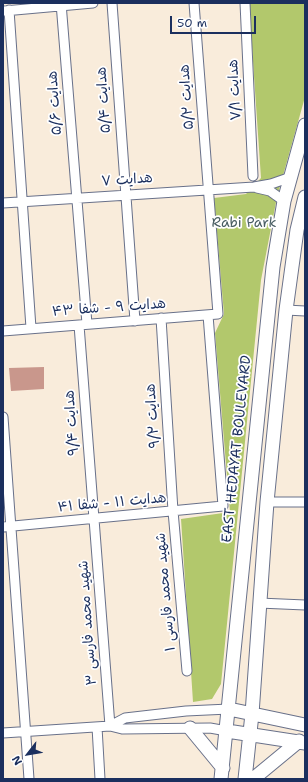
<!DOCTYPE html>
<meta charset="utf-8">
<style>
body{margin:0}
#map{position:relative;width:308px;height:782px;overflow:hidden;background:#f9ecdb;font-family:"Shantell Sans",sans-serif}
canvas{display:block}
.frame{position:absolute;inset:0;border:4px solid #1b2f5e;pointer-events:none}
.north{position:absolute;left:8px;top:734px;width:40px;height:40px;-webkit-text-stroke:3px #fff;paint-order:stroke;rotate:239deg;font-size:11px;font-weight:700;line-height:16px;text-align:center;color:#1b2f5e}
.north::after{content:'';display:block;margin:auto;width:14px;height:18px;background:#1b2f5e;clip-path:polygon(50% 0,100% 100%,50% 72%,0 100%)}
.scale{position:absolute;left:170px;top:16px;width:86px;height:18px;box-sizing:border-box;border:2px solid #1b2f5e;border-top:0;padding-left:5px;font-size:12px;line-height:14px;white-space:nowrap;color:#1b2f5e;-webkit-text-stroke:3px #fff;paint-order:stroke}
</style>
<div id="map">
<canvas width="308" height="782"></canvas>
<div class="frame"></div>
<div class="north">N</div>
<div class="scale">50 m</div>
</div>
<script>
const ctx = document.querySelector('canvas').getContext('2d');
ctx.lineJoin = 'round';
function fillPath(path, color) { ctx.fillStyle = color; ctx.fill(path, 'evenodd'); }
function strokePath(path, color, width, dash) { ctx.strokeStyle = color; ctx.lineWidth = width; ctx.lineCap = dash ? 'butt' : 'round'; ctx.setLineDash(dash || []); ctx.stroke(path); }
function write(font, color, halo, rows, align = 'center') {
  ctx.font = font + ' "Shantell Sans","Playpen Sans Arabic",sans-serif'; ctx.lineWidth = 3.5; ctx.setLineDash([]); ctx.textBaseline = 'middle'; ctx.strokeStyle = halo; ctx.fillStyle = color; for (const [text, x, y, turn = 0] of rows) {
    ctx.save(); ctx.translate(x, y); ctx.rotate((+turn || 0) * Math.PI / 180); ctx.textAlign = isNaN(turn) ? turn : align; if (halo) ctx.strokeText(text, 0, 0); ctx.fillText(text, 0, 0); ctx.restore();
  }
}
const green = new Path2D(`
 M 249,3 L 305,3 L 305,97 L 277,197 L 261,280 L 221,684 L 212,699 L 193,702 L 181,519 L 230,512 L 215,333 L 224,314 L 214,198 L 246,194 L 261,178 Z`);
const building = new Path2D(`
 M 44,367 L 44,389 L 11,391 L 9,368 Z`);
const minor = new Path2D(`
 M 61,3 L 87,324
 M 112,3 L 135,321
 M 245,3 L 253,176
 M 9,10 L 31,328
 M 4,11 L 93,3
 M 257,188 L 270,191 L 284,201
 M 3,203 L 254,187 L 271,184 L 291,177
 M 286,310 L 305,311
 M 161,318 L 173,511 L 187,671
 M 79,325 L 110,726
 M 3,331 L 218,314 L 194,3
 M 3,417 L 29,779
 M 267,502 L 305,502
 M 3,527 L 223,506 L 208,315
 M 259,603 L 305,605
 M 110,726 L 125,718 L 186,711 L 229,709
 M 97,727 L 100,779
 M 3,733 L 110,726 L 122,729 L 210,728 L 227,731`);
const secondary = new Path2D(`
 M 229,709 L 305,725
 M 190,728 L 223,768
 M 227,731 L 305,743
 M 221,779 L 273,267 L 284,201 L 305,125
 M 245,779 L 252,714 L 267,502 L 286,310 L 297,230 L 305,197
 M 253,779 L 299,741`);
const streetNames = [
 ["هدایت ۷/۱",235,90,-93],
 ["هدایت ۵/۲",187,97,-94],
 ["هدایت ۵/۴",104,100,-94],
 ["هدایت ۵/۶",55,103,-94],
 ["هدایت ۷",127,180,-4],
 ["هدایت ۹ - شفا ۴۳",109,308,-4],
 ["هدایت ۹/۲",153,416,-94],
 ["هدایت ۹/۴",72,423,-94],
 ["EAST HEDAYAT BOULEVARD",237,449,-84],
 ["هدایت ۱۱ - شفا ۴۱",112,503,-5],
 ["شهید محمد فارسی ۱",166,592,-95],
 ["شهید محمد فارسی ۳",88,623,-94]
];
const parkNames = [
 ["Rabi Park",244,223]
];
fillPath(green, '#b2c86c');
fillPath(building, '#c9978c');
strokePath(minor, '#69718a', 11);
strokePath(secondary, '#69718a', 15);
strokePath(minor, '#fff', 9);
strokePath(secondary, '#fff', 13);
write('14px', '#1b2f5e', '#fff', streetNames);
write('14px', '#485d62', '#fff', parkNames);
</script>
